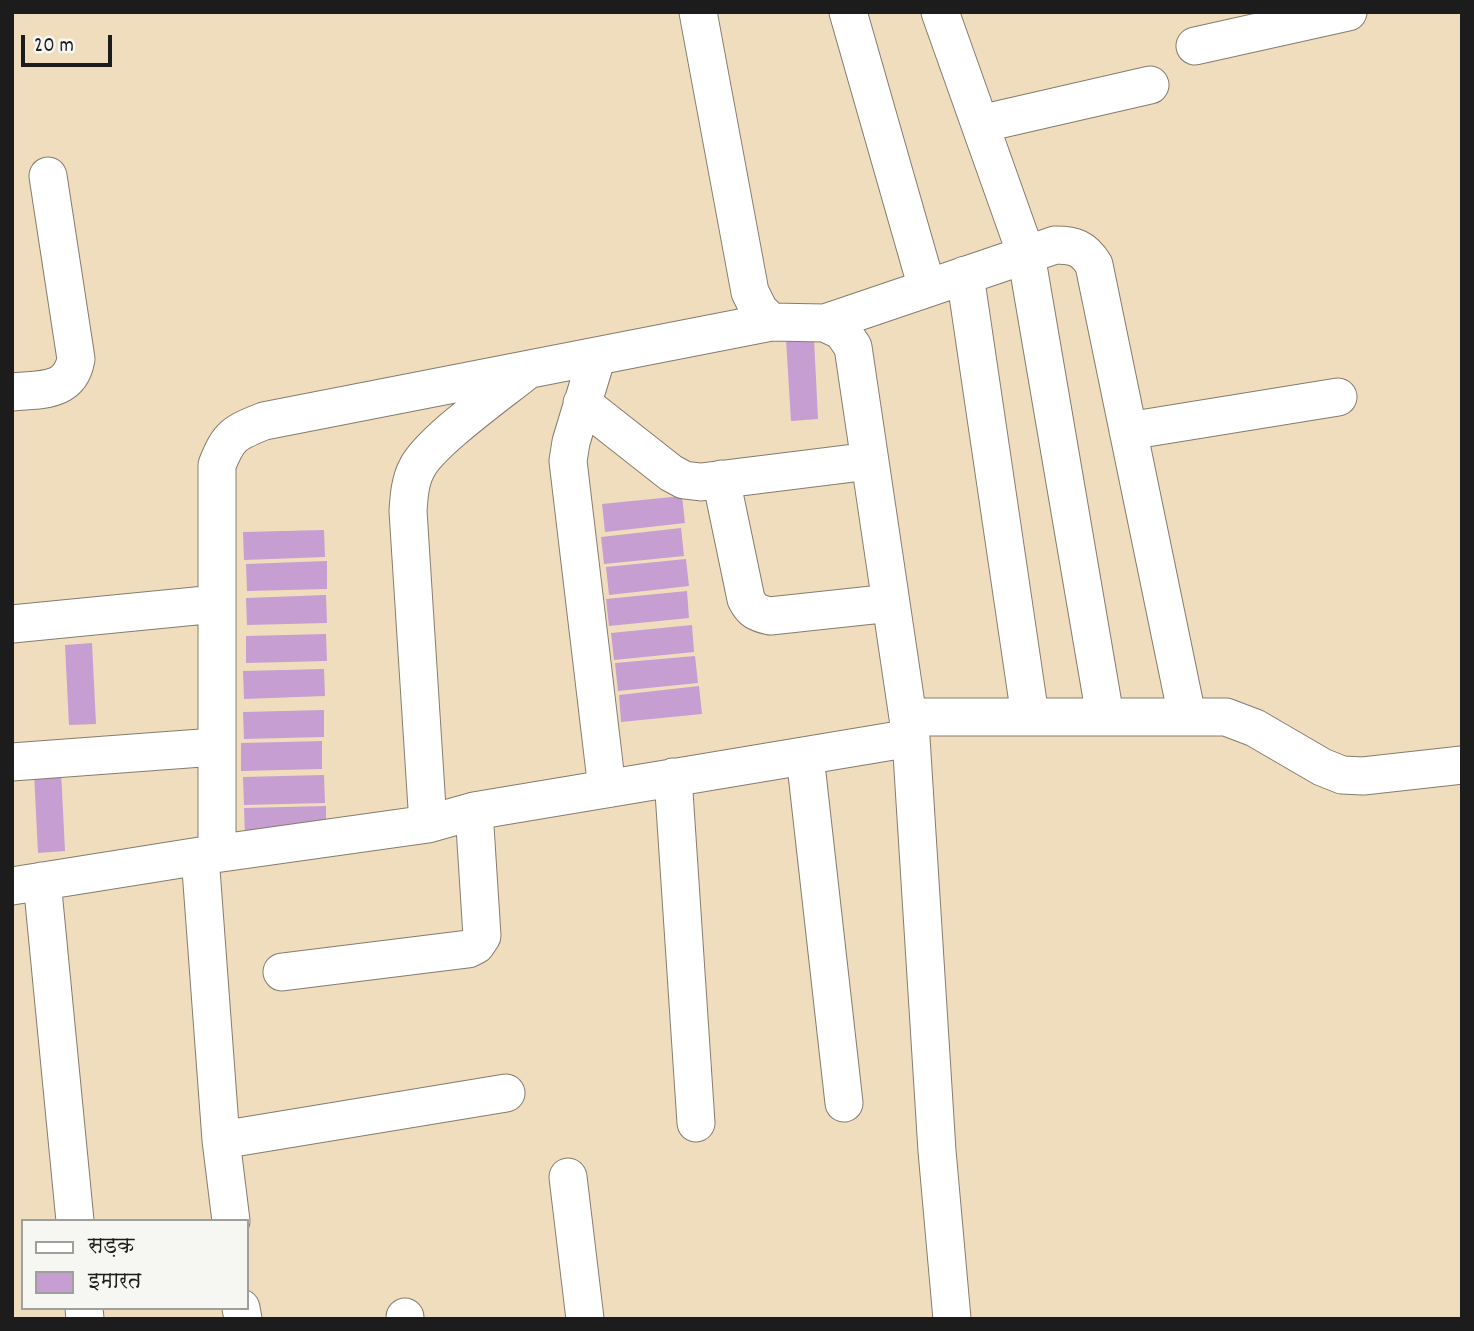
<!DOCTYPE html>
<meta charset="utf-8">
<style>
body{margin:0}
#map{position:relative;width:1474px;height:1331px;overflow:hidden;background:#f0ddbe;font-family:Dekko,"Playpen Sans Deva",sans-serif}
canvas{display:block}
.frame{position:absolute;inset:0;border:14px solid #1c1c1c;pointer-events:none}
.legend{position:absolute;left:21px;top:1219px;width:228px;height:91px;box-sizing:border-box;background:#f6f6f2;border:2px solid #9f9f9c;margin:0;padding:9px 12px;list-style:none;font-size:21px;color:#1c1c1c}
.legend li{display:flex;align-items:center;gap:14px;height:35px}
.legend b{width:35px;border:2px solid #9f9f9c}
.scale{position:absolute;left:21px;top:35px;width:91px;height:32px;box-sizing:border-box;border:4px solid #1c1c1c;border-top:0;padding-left:9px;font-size:21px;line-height:24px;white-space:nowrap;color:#1c1c1c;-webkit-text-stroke:5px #f6f6f2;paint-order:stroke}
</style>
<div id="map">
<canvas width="1474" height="1331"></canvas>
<div class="frame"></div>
<ul class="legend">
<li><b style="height:9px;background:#fff"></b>सड़क</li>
<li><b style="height:19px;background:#c69ed1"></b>इमारत</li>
</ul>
<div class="scale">20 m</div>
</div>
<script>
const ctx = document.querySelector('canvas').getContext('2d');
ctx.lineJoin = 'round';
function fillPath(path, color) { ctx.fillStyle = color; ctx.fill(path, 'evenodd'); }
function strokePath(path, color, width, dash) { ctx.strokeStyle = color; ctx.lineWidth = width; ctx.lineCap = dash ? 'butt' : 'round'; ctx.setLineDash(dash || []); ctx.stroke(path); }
const building = new Path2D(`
 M 814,339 L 818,419 L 791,421 L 786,340 Z
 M 682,496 L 685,523 L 605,532 L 602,504 Z
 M 681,528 L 684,556 L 604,564 L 601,537 Z
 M 324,530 L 325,557 L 244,560 L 243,532 Z
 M 686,559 L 689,586 L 609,595 L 606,567 Z
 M 327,561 L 327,589 L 247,591 L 246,564 Z
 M 687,591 L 689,618 L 609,626 L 606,599 Z
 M 326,595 L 327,623 L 247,625 L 246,598 Z
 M 692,625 L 694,652 L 614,660 L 611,633 Z
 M 326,634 L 327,661 L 246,663 L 246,636 Z
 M 92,643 L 96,724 L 69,725 L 65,645 Z
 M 695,656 L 698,683 L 618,691 L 615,663 Z
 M 324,669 L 325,696 L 244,699 L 243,671 Z
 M 699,686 L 702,714 L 621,722 L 619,695 Z
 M 324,710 L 324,737 L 244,739 L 243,712 Z
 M 322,741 L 322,769 L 241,771 L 241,743 Z
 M 61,771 L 65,851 L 38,853 L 34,773 Z
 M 324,775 L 325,803 L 244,805 L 243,777 Z
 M 326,806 L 326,834 L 245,836 L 244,808 Z`);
const street = new Path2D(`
 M 848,12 L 927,288
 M 940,12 L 1026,254 L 1105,716
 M 1195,46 L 1348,12
 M 980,124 L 1150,85
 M 965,275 L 1030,716
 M 825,323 L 1055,245 C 1074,245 1084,248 1094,265 L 1187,716
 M 597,356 L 571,442 L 568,461 L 607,789
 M 12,392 C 41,389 70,393 76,359 L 48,176
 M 582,403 L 671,473 L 684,480 L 701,482 L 870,461
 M 1128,431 L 1338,397
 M 721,479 L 746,599 C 752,611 757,613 770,616 L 891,603
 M 12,624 L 216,604
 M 908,717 L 1226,717 L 1255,728 L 1322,767 L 1342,775 L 1363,776 L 1462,765
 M 911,738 L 937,1151 L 952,1319
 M 805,756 L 844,1103
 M 12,762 L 215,747
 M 673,777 L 696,1123
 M 428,824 L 408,511 C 409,496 410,481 417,468 C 430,442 499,393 525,372
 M 217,853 L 217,465 C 229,435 234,433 264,421 L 771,322
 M 42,881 L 75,1221
 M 12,886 L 200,856
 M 282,972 L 468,949 L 476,945 L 482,936 L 474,811
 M 221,1140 L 506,1093
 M 568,1177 L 585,1319
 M 231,1221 L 221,1140 L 200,856 L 428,824 L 474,811 L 911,738 L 853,347 L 842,331 L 825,323 L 771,322 L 759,310 L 750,292 L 698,12
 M 84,1308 L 85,1319
 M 241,1308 L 243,1319
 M 405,1317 L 405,1319`);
fillPath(building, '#c69ed1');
strokePath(street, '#867c6d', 39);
strokePath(street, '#fff', 37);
</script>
